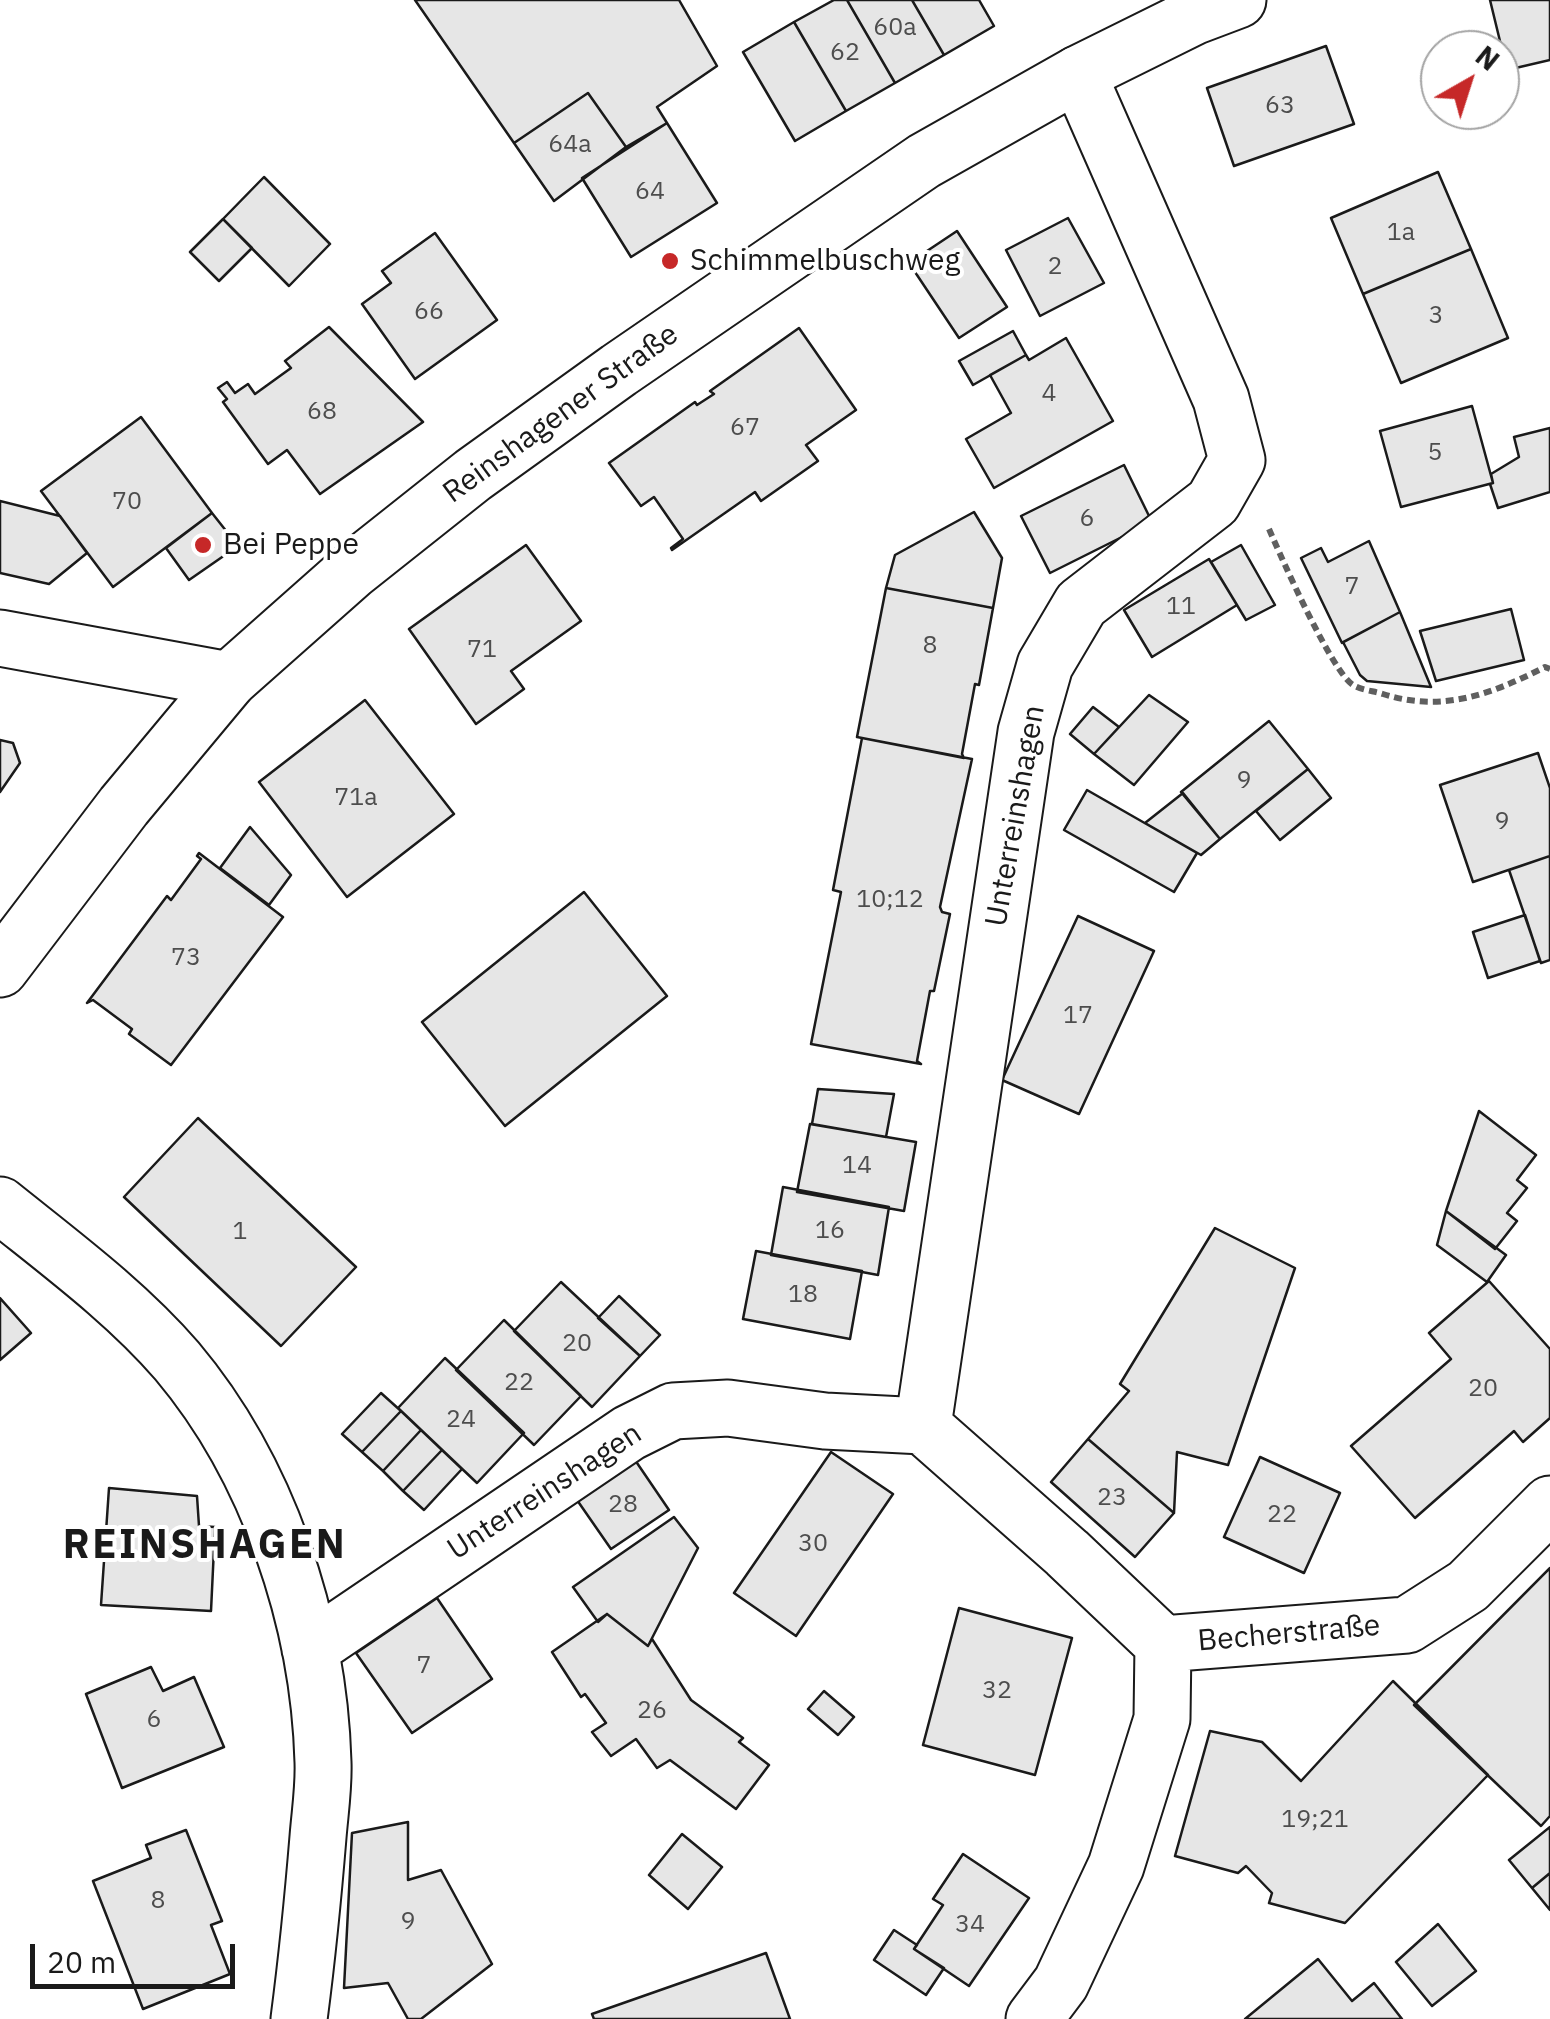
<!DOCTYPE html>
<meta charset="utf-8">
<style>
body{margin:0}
#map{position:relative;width:1550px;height:2019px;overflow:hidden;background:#fff;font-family:"IBM Plex Sans",sans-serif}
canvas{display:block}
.north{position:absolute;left:1420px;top:30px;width:100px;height:100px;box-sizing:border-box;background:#fff;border:2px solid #a3a3a3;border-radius:50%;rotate:39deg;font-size:28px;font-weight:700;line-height:40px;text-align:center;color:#1a1a1a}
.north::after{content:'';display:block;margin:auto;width:35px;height:45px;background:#c62828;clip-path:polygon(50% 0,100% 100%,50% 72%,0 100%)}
.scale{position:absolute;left:30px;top:1944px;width:205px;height:45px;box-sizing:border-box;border:5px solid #1a1a1a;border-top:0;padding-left:12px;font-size:30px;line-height:35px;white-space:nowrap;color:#1a1a1a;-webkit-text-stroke:8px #fff;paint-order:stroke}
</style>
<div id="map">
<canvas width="1550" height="2019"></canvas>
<div class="north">N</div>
<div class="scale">20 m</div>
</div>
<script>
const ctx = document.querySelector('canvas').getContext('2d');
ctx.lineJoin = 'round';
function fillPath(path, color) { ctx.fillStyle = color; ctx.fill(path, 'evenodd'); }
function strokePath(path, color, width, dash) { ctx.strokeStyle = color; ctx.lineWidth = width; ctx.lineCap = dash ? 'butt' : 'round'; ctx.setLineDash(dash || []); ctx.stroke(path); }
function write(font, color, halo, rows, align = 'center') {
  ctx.font = font + ' "IBM Plex Sans",sans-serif'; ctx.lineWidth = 8; ctx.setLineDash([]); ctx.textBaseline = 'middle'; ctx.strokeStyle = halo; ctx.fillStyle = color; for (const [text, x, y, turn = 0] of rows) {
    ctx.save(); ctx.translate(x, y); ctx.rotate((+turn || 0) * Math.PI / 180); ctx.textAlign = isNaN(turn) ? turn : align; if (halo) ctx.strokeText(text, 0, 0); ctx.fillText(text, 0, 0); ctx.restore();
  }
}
const building = new Path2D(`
 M 415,0 L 679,0 L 717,66 L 657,107 L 667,123 L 626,147 L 588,93 L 514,143 Z
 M 834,0 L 847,0 L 895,83 L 846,111 L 794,22 Z
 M 847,0 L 912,0 L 944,55 L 895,83 Z
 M 912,0 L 979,0 L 994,26 L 944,55 Z
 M 1490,0 L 1550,0 L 1550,60 L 1507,70 Z
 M 794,22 L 846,111 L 795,141 L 743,52 Z
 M 1326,46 L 1354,124 L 1234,166 L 1207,88 Z
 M 588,93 L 626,147 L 554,201 L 514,143 Z
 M 667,123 L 717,203 L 631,257 L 582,178 Z
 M 1438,172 L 1471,249 L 1363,294 L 1331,218 Z
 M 264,177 L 330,244 L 289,286 L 223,219 Z
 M 1068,218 L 1104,283 L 1040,316 L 1006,250 Z
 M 223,219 L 252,248 L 219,281 L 190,252 Z
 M 957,231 L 1007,307 L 959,338 L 909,263 Z
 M 435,233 L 497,320 L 415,379 L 362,304 L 391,283 L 382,271 Z
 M 1471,249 L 1508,338 L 1401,383 L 1363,294 Z
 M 329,327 L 423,422 L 320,494 L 287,450 L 268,464 L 223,402 L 227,399 L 218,388 L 227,382 L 235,393 L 248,384 L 255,394 L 291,368 L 285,361 Z
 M 799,328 L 856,410 L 806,445 L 818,461 L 761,501 L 755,492 L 672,550 L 671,548 L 683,539 L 654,497 L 641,506 L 609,463 L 695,402 L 697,405 L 714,394 L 710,391 Z
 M 1013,331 L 1026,355 L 973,385 L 959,361 Z
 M 1066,338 L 1113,421 L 994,488 L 966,439 L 1011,413 L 990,375 L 1026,355 L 1029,360 Z
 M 1472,406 L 1493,483 L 1401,507 L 1380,431 Z
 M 141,417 L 212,513 L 113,587 L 41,491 Z
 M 1550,428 L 1550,492 L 1498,508 L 1490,484 L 1493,483 L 1491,474 L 1519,457 L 1514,437 Z
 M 1124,465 L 1152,522 L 1050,573 L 1021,516 Z
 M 0,501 L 60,516 L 87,553 L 49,584 L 0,573 Z
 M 974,512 L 1002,558 L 993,608 L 886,588 L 895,555 Z
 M 212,513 L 238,546 L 189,580 L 166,548 Z
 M 1369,541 L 1400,612 L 1342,643 L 1301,558 L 1321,548 L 1328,562 Z
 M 526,545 L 581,621 L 511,671 L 524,689 L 476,724 L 409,629 Z
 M 1241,545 L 1275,605 L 1246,620 L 1211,562 Z
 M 1209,559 L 1237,605 L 1152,657 L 1124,610 Z
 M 886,588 L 993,608 L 979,685 L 975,684 L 962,754 L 964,758 L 857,737 Z
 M 1511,609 L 1524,660 L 1436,681 L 1420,631 Z
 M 1400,612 L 1431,687 L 1367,681 L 1360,675 L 1343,642 Z
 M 1149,695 L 1188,722 L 1134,785 L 1094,754 Z
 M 365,700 L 454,814 L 347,897 L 259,782 Z
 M 1093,707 L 1119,727 L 1094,754 L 1070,734 Z
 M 1269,721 L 1308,769 L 1220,839 L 1181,792 Z
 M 862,738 L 972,759 L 940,907 L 942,912 L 950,914 L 934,991 L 930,991 L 917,1061 L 921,1064 L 811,1044 L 841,892 L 833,890 Z
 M 0,740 L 13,743 L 20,763 L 0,792 Z
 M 1538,753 L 1550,788 L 1550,856 L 1473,882 L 1440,785 Z
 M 1308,769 L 1331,798 L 1280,840 L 1256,811 Z
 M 1087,790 L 1197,853 L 1174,892 L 1064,830 Z
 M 1183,793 L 1220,839 L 1201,855 L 1145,823 Z
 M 250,827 L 291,875 L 269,905 L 220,868 Z
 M 199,853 L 283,917 L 171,1065 L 129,1034 L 132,1029 L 93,1000 L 87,1003 L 167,896 L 171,900 L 201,859 L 197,856 Z
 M 1550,856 L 1550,960 L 1541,963 L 1509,870 Z
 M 584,892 L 667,996 L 505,1126 L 422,1022 Z
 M 1525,915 L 1540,961 L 1488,978 L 1473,932 Z
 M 1078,916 L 1154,951 L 1079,1114 L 1002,1080 Z
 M 818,1089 L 894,1094 L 886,1137 L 812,1124 Z
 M 1479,1111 L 1536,1155 L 1517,1180 L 1527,1188 L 1507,1213 L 1517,1221 L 1495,1249 L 1446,1211 Z
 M 198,1118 L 356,1267 L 281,1346 L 124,1197 Z
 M 810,1124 L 916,1142 L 904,1211 L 797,1192 Z
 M 783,1187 L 889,1207 L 878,1275 L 771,1255 Z
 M 1446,1211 L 1506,1255 L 1487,1282 L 1437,1245 Z
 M 1215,1228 L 1295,1268 L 1228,1465 L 1177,1452 L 1174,1513 L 1088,1439 L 1129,1391 L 1120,1384 Z
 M 756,1251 L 862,1271 L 850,1339 L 743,1319 Z
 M 1489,1281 L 1550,1349 L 1550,1418 L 1523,1442 L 1514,1431 L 1415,1518 L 1351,1446 L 1451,1359 L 1429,1333 Z
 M 561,1282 L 640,1356 L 592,1407 L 514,1331 Z
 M 619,1296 L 660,1335 L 640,1356 L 598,1318 Z
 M 0,1298 L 31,1333 L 0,1360 Z
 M 504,1320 L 581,1396 L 534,1445 L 456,1370 Z
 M 445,1358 L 524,1433 L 477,1483 L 398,1408 Z
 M 381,1393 L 401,1411 L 362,1452 L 342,1434 Z
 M 401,1411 L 421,1430 L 383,1471 L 362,1452 Z
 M 421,1430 L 442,1450 L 403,1491 L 383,1471 Z
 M 1088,1439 L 1174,1513 L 1135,1557 L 1051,1482 Z
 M 442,1450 L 462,1469 L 424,1510 L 403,1491 Z
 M 831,1452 L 893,1494 L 796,1636 L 734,1593 Z
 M 1260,1457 L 1340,1493 L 1304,1573 L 1224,1537 Z
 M 635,1460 L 669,1510 L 611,1549 L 577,1500 Z
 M 109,1488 L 197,1496 L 199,1526 L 215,1527 L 211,1611 L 101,1605 Z
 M 674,1517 L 698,1548 L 648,1646 L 607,1614 L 598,1622 L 573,1587 Z
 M 1550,1568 L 1550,1816 L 1541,1826 L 1414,1705 Z
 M 437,1598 L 492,1679 L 412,1733 L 356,1653 Z
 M 959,1608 L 1072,1638 L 1035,1775 L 923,1745 Z
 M 607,1614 L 648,1646 L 652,1639 L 691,1700 L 743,1738 L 739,1742 L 769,1765 L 736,1809 L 670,1760 L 657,1768 L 636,1739 L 611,1756 L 592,1732 L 606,1723 L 585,1694 L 581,1697 L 552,1652 Z
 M 151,1667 L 163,1691 L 194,1677 L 224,1747 L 122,1788 L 86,1694 Z
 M 1393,1681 L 1488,1775 L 1345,1923 L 1269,1903 L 1272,1893 L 1246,1866 L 1238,1873 L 1175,1856 L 1210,1731 L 1262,1742 L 1301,1781 Z
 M 824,1691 L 854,1717 L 838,1735 L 808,1709 Z
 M 408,1822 L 408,1880 L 441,1870 L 492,1964 L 421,2019 L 408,2019 L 388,1983 L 344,1988 L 352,1833 Z
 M 1550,1827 L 1550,1873 L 1532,1888 L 1509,1860 Z
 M 186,1830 L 222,1921 L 211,1925 L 230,1974 L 143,2009 L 93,1881 L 151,1858 L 146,1845 Z
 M 682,1834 L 722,1867 L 688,1909 L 649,1875 Z
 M 963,1854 L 1029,1898 L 969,1986 L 914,1949 L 943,1905 L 933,1899 Z
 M 1550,1873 L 1550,1910 L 1532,1888 Z
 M 1438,1924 L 1476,1971 L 1432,2006 L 1396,1962 Z
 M 894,1930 L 917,1945 L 914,1949 L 944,1968 L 926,1995 L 874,1960 Z
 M 766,1953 L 790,2019 L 594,2019 L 592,2014 Z
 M 1318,1959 L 1352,2001 L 1374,1983 L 1402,2019 L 1245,2019 Z`);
const path = new Path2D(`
 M 1269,529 C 1281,557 1332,672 1353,685 C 1361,690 1374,691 1383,694 C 1443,713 1492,694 1545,667 L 1550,669`);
const minor = new Path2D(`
 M 0,638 L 229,680
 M 0,1205 C 61,1254 126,1302 177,1361 C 268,1469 319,1621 323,1762 C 324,1787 320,1812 318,1837 C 313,1898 307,1958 299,2019
 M 923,1426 L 1067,1553 L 1163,1644 L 1162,1719 L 1116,1866 L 1061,1983 L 1034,2019
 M 1163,1644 L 1407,1625 L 1468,1586 L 1550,1504
 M 310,1649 L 629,1433 L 673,1411 L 728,1408 L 825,1421 L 923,1426 L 1026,732 L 1045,665 L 1081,604 L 1213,502 L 1237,460 L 1221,399 L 1078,74`);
const secondary = new Path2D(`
 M 0,969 L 124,806 L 229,680 L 352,571 L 473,475 L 619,370 L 924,161 L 1078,74 L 1193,17 L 1238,0`);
const markers = [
 [670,261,10,"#c62828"],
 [203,545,10,"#c62828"]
];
const numberNames = [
 ["60a",895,28],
 ["62",845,53],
 ["63",1280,106],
 ["64a",570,145],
 ["64",650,192],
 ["1a",1401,233],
 ["2",1055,267],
 ["66",429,312],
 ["3",1436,316],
 ["4",1049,394],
 ["68",322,412],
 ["67",745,428],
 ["5",1435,453],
 ["70",127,502],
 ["6",1087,519],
 ["7",1352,587],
 ["11",1181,607],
 ["8",930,646],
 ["71",482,650],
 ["9",1244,781],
 ["71a",356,798],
 ["9",1502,822],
 ["10;12",890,900],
 ["73",186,958],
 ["17",1078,1016],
 ["14",857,1166],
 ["16",830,1231],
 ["1",240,1232],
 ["18",803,1295],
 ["20",577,1344],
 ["22",519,1383],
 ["20",1483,1389],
 ["24",461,1420],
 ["23",1112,1498],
 ["28",623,1505],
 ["22",1282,1515],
 ["30",813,1544],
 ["7",424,1666],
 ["32",997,1691],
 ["26",652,1711],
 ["6",154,1720],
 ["19;21",1315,1820],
 ["8",158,1901],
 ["9",408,1922],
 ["34",970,1925]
];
const poiNames = [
 ["Schimmelbuschweg",690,261],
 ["Bei Peppe",223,545]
];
const streetNames = [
 ["Reinshagener Straße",561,414,-36],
 ["Unterreinshagen",1016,816,-80],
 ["Unterreinshagen",545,1492,-33],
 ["Becherstraße",1289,1634,-5]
];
const districtNames = [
 ["REINSHAGEN",205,1546]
];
fillPath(building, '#e6e6e6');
strokePath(building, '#1a1a1a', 2.5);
strokePath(minor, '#1a1a1a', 59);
strokePath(secondary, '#1a1a1a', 59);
strokePath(path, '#5f5f5f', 6, [8, 5]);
strokePath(minor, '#fff', 55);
strokePath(secondary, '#fff', 55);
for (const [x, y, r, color] of markers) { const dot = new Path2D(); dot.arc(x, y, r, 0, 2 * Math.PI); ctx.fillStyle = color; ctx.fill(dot); strokePath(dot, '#fff', 4); }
write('25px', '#4d4d4d', null, numberNames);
write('30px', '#1a1a1a', '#fff', poiNames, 'left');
write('30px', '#1a1a1a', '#fff', streetNames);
ctx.letterSpacing = '2.5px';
write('bold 40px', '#1a1a1a', '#fff', districtNames);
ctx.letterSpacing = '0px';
</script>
